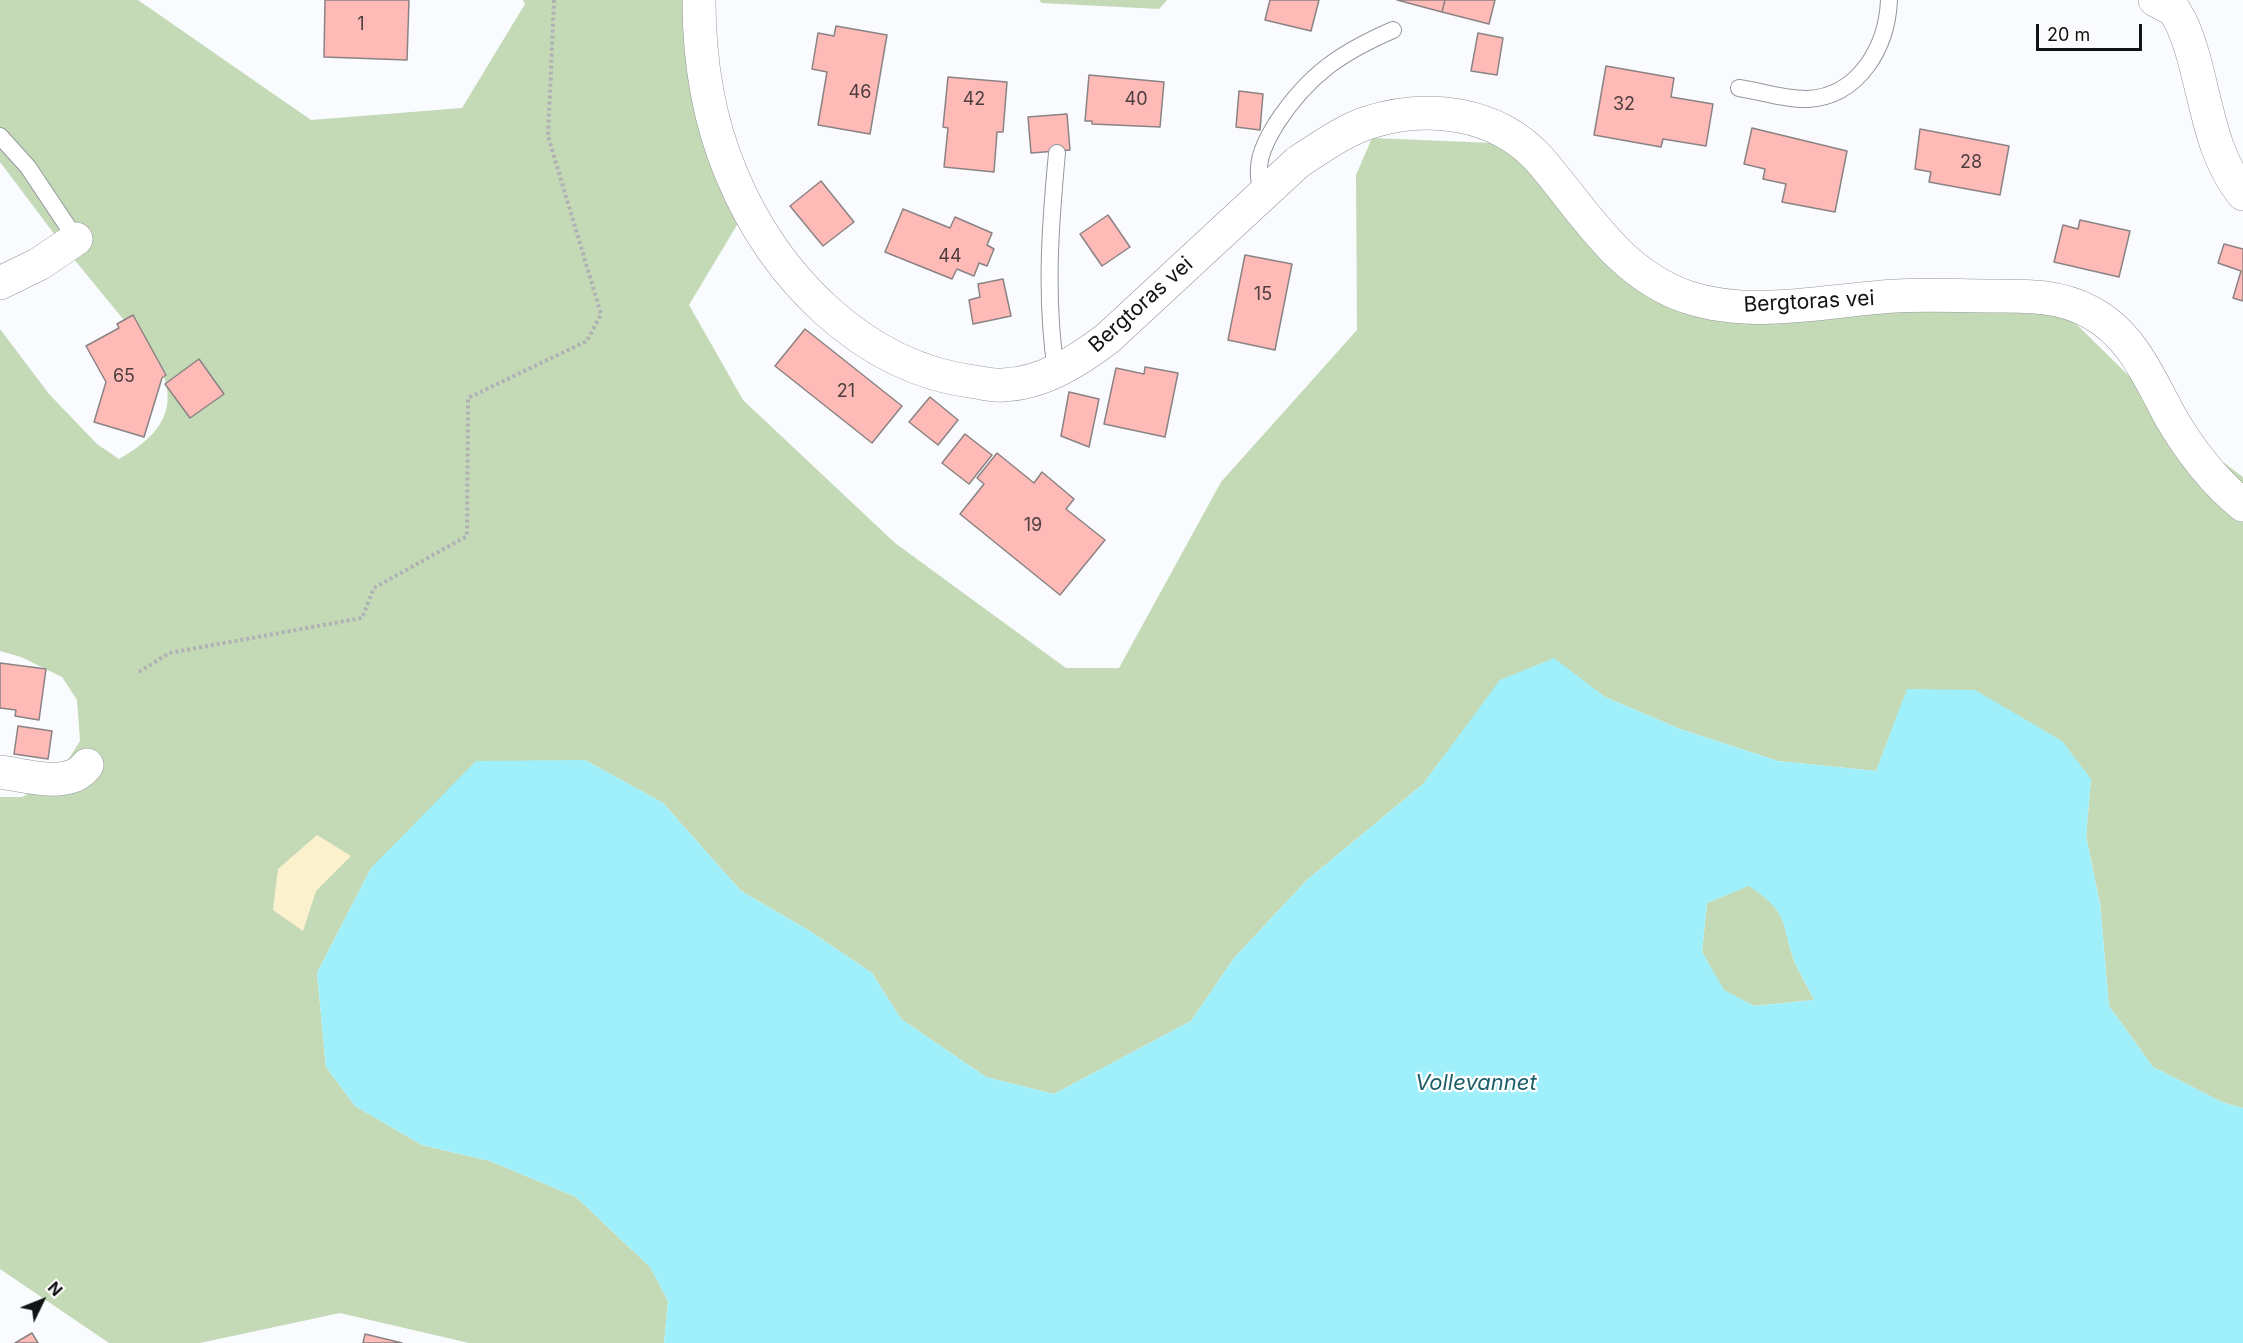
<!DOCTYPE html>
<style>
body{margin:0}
#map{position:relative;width:2243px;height:1343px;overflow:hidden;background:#f9fbff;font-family:Inter,sans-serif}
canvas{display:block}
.north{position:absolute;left:12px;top:1271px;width:60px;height:60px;-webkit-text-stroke:4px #fff;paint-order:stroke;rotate:47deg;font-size:16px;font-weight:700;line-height:24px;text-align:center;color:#121315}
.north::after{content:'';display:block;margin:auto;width:21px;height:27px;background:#121315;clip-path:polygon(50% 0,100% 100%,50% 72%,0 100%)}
.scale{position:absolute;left:2036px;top:24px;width:106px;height:27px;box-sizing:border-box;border:3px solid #121315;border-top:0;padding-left:8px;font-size:18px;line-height:21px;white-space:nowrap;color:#121315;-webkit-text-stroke:4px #fff;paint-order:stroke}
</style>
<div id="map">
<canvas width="2243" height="1343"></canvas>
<div class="north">N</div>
<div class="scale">20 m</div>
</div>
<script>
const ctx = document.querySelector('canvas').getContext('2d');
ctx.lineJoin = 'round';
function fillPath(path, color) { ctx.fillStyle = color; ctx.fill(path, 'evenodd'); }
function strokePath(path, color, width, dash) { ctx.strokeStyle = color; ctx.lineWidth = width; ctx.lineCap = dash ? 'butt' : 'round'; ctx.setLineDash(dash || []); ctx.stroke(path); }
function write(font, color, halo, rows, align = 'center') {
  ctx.font = font + ' Inter,sans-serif'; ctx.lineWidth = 4.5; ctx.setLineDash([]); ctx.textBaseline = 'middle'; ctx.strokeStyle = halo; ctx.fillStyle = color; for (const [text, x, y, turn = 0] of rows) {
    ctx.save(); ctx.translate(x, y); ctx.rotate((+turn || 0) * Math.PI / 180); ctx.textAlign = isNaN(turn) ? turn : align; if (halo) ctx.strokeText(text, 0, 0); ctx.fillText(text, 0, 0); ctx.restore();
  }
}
const green = new Path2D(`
 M 0,0 L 138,0 L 311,120 L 462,108 L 525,4 L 523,0 L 707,0 L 743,215 L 689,305 L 743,400 L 895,543 L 1066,668 L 1119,668 L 1221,482 L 1357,330 L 1356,175 L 1372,138 L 1519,144 L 1674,291 L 2059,307 L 2196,442 L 2243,477 L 2243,1108 L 2224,1103 L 2153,1067 L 2109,1006 L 2100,904 L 2086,836 L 2091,779 L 1908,689 L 1876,771 L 1778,761 L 1680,729 L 1605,697 L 1554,659 L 1501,680 L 1423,784 L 1307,880 L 1234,958 L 1191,1021 L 1054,1094 L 986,1077 L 901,1019 L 872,973 L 808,930 L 741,891 L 663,803 L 585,760 L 371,868 L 317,973 L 326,1067 L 355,1106 L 422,1145 L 490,1161 L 576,1197 L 650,1267 L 668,1301 L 664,1343 L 469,1343 L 340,1313 L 200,1343 L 109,1343 L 0,1269 L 0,797 L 22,797 L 56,779 L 80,741 L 77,700 L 62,677 L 21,657 L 0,651 L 0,329 L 49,394 L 97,444 L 119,459 C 162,435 183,405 155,358 L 64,247 L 0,162 Z
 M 1039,0 L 1167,0 L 1159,9 L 1042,3 Z
 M 1749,885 C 1794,916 1779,925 1797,967 C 1802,978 1809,989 1814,1000 L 1754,1006 L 1724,991 L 1702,952 L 1707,903 Z`);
const sand = new Path2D(`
 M 317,835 L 351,856 L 316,891 L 303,931 L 273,910 L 278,869 Z`);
const water = new Path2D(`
 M 1554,658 L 1605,697 L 1680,729 L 1778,761 L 1876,771 L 1907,689 L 1975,690 L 2062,741 L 2091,779 L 2086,836 L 2100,904 L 2109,1006 L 2153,1067 L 2224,1103 L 2243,1108 L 2243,1343 L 664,1343 L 668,1301 L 650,1267 L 576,1197 L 490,1161 L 422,1145 L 355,1106 L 326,1067 L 317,973 L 371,868 L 476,761 L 585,760 L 663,803 L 741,891 L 808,930 L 872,973 L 901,1019 L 986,1077 L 1054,1094 L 1191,1021 L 1234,958 L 1307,880 L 1423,784 L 1500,680 ZM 1749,886 C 1794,916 1779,925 1797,967 C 1802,978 1809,989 1814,1000 L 1754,1006 L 1724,990 L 1702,952 L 1707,903 Z`);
const building = new Path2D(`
 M 325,0 L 409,0 L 407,60 L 324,57 Z
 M 1270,0 L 1319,0 L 1311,31 L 1265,20 Z
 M 1397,0 L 1445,0 L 1442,12 Z
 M 1445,0 L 1495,0 L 1489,24 L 1442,12 Z
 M 836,26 L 887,35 L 870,134 L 818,125 L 827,72 L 812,69 L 818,33 L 834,36 Z
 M 1478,33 L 1503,38 L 1497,75 L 1471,71 Z
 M 1606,66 L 1674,78 L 1671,97 L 1713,104 L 1706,146 L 1663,139 L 1661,147 L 1594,135 Z
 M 1089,75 L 1164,82 L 1160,127 L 1092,124 L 1092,121 L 1085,121 Z
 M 948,77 L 1007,82 L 1003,132 L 997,132 L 994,172 L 944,167 L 948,128 L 943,127 Z
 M 1239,91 L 1263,94 L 1260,130 L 1236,127 Z
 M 1067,114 L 1070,150 L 1031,153 L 1028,117 Z
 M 1752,128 L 1847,151 L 1835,212 L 1782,202 L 1786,184 L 1763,179 L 1765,169 L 1744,164 Z
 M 1920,129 L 2009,146 L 2000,195 L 1929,182 L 1931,172 L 1915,169 Z
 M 821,181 L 854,222 L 823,246 L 790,206 Z
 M 903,209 L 950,228 L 955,217 L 992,233 L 987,245 L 994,249 L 987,266 L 979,263 L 974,276 L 957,269 L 952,279 L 885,252 Z
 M 1108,215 L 1130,247 L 1102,266 L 1080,234 Z
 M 2080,220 L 2130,231 L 2119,277 L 2054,262 L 2063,225 L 2078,229 Z
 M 2224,244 L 2243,249 L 2243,301 L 2233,298 L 2241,271 L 2218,263 Z
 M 1245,255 L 1292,264 L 1275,350 L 1228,340 Z
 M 1003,279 L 1011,316 L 973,324 L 969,300 L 980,297 L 978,284 Z
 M 133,315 L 166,375 L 162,378 L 144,437 L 94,422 L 106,382 L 86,346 L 119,328 L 117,324 Z
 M 805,329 L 902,406 L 872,443 L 775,366 Z
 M 199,359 L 224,394 L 190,418 L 165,384 Z
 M 1145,367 L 1178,373 L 1165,437 L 1104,424 L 1116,368 L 1144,374 Z
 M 1069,392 L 1099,399 L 1089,447 L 1061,436 Z
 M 930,397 L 958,420 L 938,445 L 909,422 Z
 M 965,434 L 992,455 L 969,484 L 942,463 Z
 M 997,453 L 1034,483 L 1042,472 L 1074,499 L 1066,509 L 1105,540 L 1060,595 L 960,514 L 984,484 L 977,478 Z
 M 0,663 L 46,669 L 39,720 L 15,716 L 16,710 L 0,708 Z
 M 18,726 L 52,731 L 48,759 L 14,754 Z
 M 32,1333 L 38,1343 L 15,1343 Z
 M 365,1334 L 402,1343 L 363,1343 Z`);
const path = new Path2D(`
 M 139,672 L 169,653 L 362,618 L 374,588 L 467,536 L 468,398 L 587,341 L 601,314 L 548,136 L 554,0`);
const lane = new Path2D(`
 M 1739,88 C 1760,91 1786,100 1808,99 C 1859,96 1887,47 1889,0
 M 0,136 L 28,167 L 76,239
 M 1263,194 C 1253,167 1262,147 1276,124 C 1308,75 1340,53 1393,30
 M 1056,371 C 1045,298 1050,226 1057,153`);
const street = new Path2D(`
 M 699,0 C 699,59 708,118 731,173 C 773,275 862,368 975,382 C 984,383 993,386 1002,385 C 1042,384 1078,361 1108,338 L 1298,162 C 1320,148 1343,131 1367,123 C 1427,103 1497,112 1540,160 C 1585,212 1618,273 1687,297 C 1754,319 1827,300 1895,296 C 1927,294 1959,296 1991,296 C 2026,296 2059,295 2090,312 C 2133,335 2149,378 2171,418 C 2189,449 2215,483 2243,505
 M 2155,0 L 2174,10 L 2181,22 C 2206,77 2204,146 2243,194
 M 0,283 L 39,264 L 76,239
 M 0,772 C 25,775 70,790 87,765`);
const numberNames = [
 ["1",361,25],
 ["46",860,93],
 ["42",974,100],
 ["40",1136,100],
 ["32",1624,105],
 ["28",1971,163],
 ["44",950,257],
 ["15",1263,295],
 ["65",124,377],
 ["21",846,392],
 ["19",1033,526]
];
const streetNames = [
 ["Bergtoras vei",1809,302,-3],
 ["Bergtoras vei",1141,305,-42]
];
const waterNames = [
 ["Vollevannet",1476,1083]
];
fillPath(green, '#c4dab6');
fillPath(sand, '#fbf1cc');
fillPath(water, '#a0f0fc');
fillPath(building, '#febab7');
strokePath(building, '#8b8383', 1.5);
strokePath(lane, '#94979d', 18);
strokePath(street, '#94979d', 34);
strokePath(path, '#b0b1b5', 4, [3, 3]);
strokePath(lane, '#fff', 16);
strokePath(street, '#fff', 33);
write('18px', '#4d3d3e', null, numberNames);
write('21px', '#121315', '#fff', streetNames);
write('italic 22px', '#1d5e68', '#fff', waterNames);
</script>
